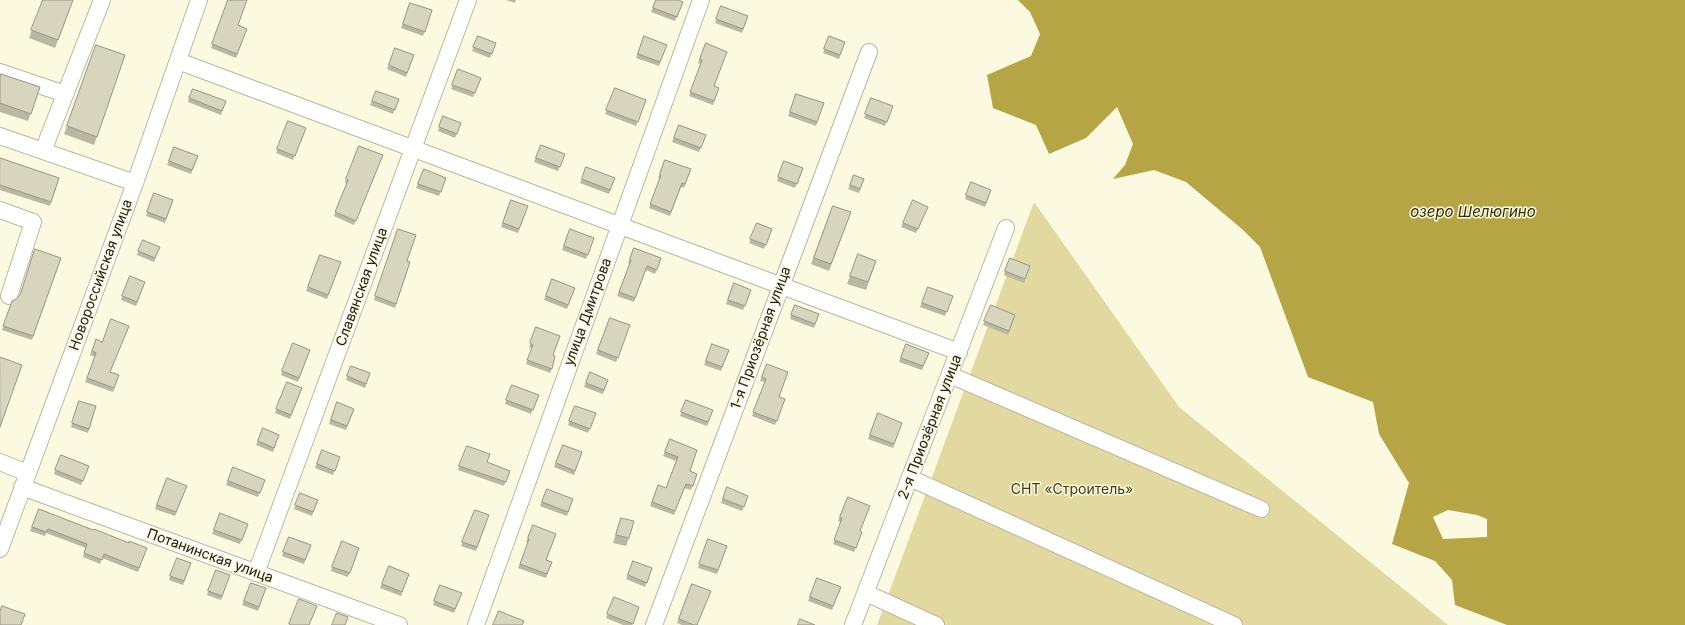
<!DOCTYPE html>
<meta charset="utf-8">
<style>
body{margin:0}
canvas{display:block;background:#fcf9e1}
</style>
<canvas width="1685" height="625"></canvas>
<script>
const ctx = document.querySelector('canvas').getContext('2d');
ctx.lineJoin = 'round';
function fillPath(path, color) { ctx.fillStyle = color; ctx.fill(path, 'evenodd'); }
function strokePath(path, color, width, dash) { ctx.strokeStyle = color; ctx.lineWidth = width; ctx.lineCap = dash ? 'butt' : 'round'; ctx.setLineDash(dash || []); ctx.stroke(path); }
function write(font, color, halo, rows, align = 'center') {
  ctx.font = font + ' Inter,sans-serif'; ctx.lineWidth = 3; ctx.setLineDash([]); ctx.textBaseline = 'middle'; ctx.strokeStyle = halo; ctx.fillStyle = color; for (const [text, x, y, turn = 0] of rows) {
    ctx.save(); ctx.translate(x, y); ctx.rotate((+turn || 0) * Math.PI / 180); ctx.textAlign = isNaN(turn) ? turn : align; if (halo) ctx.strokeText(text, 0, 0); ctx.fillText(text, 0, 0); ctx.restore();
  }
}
const green = new Path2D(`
 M 1034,202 L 1179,407 L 1448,625 L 877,625 Z`);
const water = new Path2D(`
 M 1018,0 L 1685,0 L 1685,625 L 1507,625 L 1455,605 L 1452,580 L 1435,561 L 1392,544 L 1409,483 L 1379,434 L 1373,402 L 1308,377 L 1260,247 L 1242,229 L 1186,182 L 1154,170 L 1113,179 L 1125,165 L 1133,144 L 1117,107 L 1086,138 L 1049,154 L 1036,125 L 993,108 L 987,75 L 1031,56 L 1040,34 L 1030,12 ZM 1448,510 L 1477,515 L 1487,519 L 1487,537 L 1443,539 L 1433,517 Z`);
const minor = new Path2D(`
 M 178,61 L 959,352
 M 0,72 L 65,94
 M 0,136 L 135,183
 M 43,151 L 102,0
 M 0,210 L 33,222 L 9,296
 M 950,375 L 1261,509
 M 0,462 L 27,473
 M 910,478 L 1234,625
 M 22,487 L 399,625
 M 0,549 L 135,183 L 199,0
 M 256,573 L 468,0
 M 866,593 L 936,625
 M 476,625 L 701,0
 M 654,625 L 869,52
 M 853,625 L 1006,228`);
const wall = new Path2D(`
 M 43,0 L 73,0 L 55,48 L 29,38 Z
 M 228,0 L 238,25 L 247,29 L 236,58 L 211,48 Z
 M 506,0 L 516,0 L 515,3 Z
 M 656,0 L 683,2 L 675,21 L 651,12 Z
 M 410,3 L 432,10 L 423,36 L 401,28 Z
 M 721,6 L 748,16 L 742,33 L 715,23 Z
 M 478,36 L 496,43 L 490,58 L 472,51 Z
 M 644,36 L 667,45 L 659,66 L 636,58 Z
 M 829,36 L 845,42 L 839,59 L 823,53 Z
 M 706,43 L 714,86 L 719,88 L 713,105 L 689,96 L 701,64 L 698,63 Z
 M 96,45 L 125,55 L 94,145 L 64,134 Z
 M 395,48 L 414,55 L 406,77 L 387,69 Z
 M 458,69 L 481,78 L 473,97 L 451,89 Z
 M 0,77 L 40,87 L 28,121 L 0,112 Z
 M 615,88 L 646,100 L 636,126 L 605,114 Z
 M 796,94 L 824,103 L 816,126 L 788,116 Z
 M 189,98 L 226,101 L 221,115 L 188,102 Z
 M 871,98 L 893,106 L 885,126 L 864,118 Z
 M 399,99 L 393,114 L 370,105 L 372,101 Z
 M 443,116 L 461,123 L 455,138 L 438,131 Z
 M 288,121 L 306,128 L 293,160 L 276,153 Z
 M 679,125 L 706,135 L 699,152 L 672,142 Z
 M 541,145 L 565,154 L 558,171 L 534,162 Z
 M 359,146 L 383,155 L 354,225 L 334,216 L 347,184 L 345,183 Z
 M 174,147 L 198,156 L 191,174 L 167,165 Z
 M 0,158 L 59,178 L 50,206 L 0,190 Z
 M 665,160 L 691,169 L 684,188 L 681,187 L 670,216 L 649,208 L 660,179 L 658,178 Z
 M 784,161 L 803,168 L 795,188 L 777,181 Z
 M 424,169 L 446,178 L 439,196 L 416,188 Z
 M 854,175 L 864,179 L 859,193 L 848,189 Z
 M 615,178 L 609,194 L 580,183 L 582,179 Z
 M 971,182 L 991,190 L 985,207 L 965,199 Z
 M 154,193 L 173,200 L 165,223 L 146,216 Z
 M 511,200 L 528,206 L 518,233 L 501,227 Z
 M 833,206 L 851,212 L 829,271 L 811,264 Z
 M 928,207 L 916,233 L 901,227 L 903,223 Z
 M 757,223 L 772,229 L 764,249 L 749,243 Z
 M 398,229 L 407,261 L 410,262 L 395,308 L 374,300 Z
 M 570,229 L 594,238 L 586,259 L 562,250 Z
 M 143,240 L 160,247 L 154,262 L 137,255 Z
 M 634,248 L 661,258 L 655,274 L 646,270 L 634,302 L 617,296 L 630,264 L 628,263 Z
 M 858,254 L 876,261 L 866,290 L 847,284 Z
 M 320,255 L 341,262 L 327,299 L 306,291 Z
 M 61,258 L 32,340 L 2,330 L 12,301 L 16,299 Z
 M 1010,258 L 1030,266 L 1024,283 L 1004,275 Z
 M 130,276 L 145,282 L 136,306 L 121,300 Z
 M 552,279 L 575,288 L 567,309 L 544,300 Z
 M 734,283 L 751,290 L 743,310 L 726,304 Z
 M 928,287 L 953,296 L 945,316 L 920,307 Z
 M 795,305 L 819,314 L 814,328 L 790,319 Z
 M 991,305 L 1015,315 L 1008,335 L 983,325 Z
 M 610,318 L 630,325 L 616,362 L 596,354 Z
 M 536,327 L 553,355 L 552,369 L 550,373 L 526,364 L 532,349 L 529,347 Z
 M 96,339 L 110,372 L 119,375 L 113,392 L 85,382 L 95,357 L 90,355 Z
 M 293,343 L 310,350 L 298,382 L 281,375 Z
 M 712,344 L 729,350 L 721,371 L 704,365 Z
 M 906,344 L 929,353 L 922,370 L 899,362 Z
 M 767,364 L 779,397 L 785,399 L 775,425 L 752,416 L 765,382 L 760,381 Z
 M 351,366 L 370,373 L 365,388 L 346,380 Z
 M 590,372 L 608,380 L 603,394 L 584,387 Z
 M 287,382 L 302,388 L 290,419 L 275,413 Z
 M 512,385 L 539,395 L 531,414 L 505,404 Z
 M 686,400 L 713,410 L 707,426 L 680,416 Z
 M 79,401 L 96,406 L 88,433 L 71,427 Z
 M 337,402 L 354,409 L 346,430 L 329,424 Z
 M 575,406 L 596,413 L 588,433 L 568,425 Z
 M 878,413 L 902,423 L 893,448 L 868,439 Z
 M 263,428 L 279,435 L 273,452 L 256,445 Z
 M 670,439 L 690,471 L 697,474 L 691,490 L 684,488 L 674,515 L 650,506 L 658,485 L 666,488 L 676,461 L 663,456 Z
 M 563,445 L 582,452 L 574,475 L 554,467 Z
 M 322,450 L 340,457 L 333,475 L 315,468 Z
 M 61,455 L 89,466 L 81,485 L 54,474 Z
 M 487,462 L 510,471 L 504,486 L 458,470 L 459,466 Z
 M 233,467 L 265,480 L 258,497 L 226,485 Z
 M 167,478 L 187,486 L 175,516 L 155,509 Z
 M 727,487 L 748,496 L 742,511 L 721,503 Z
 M 547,489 L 573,499 L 567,516 L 540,506 Z
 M 300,493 L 318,500 L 312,516 L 294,509 Z
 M 848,497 L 860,531 L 862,532 L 854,552 L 833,544 L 841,522 L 838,521 Z
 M 39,509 L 93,530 L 129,543 L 147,548 L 138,572 L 102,558 L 100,564 L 83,557 L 86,548 L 46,533 L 45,536 L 30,531 Z
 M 475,510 L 489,515 L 476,551 L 461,546 Z
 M 220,513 L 248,524 L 240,544 L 212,534 Z
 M 621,518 L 629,538 L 626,546 L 613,543 Z
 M 533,525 L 546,560 L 552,562 L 546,578 L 518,568 L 528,543 L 526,542 Z
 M 289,537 L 311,545 L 304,564 L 282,556 Z
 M 708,539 L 727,546 L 717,574 L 698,568 Z
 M 342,541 L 359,548 L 348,577 L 331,571 Z
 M 177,558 L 191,563 L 183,585 L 169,580 Z
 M 633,561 L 652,568 L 645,587 L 626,579 Z
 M 389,566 L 409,574 L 401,596 L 380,588 Z
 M 216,570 L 230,575 L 221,600 L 207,595 Z
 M 817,578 L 841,587 L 832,610 L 808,601 Z
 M 251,583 L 266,588 L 258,611 L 242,605 Z
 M 692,584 L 698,625 L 682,625 L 677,623 Z
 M 440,585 L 462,593 L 454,613 L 433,605 Z
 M 614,597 L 639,607 L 632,625 L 623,625 L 606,618 Z`);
const building = new Path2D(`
 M 43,0 L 73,0 L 58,40 L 31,30 Z
 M 228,0 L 247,0 L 238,25 L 247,29 L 237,54 L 212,44 Z
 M 656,0 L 679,0 L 683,2 L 677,17 L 653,8 Z
 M 410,3 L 432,10 L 425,32 L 403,24 Z
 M 721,6 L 748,16 L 743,29 L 716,19 Z
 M 478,36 L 496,43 L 492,54 L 473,47 Z
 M 644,36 L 667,45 L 660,62 L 638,54 Z
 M 829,36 L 845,42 L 840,55 L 824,49 Z
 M 706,43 L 727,52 L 714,86 L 719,88 L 714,101 L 690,92 L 702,60 L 700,59 Z
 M 96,45 L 125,55 L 97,137 L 67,126 Z
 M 395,48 L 414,55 L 407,73 L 389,65 Z
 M 458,69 L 481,78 L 475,93 L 452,85 Z
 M 1,74 L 40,87 L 31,114 L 0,103 L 0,78 Z
 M 615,88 L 646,100 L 638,122 L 606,110 Z
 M 193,89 L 226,101 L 222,111 L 189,98 Z
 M 376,91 L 399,99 L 395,110 L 372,101 Z
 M 796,94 L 824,103 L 817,122 L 790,112 Z
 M 871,98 L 893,106 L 887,122 L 865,114 Z
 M 443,116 L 461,123 L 457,134 L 439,127 Z
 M 288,121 L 306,128 L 295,156 L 277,149 Z
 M 679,125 L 706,135 L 701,148 L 674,138 Z
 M 541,145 L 565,154 L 560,167 L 536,158 Z
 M 359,146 L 383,155 L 356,221 L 335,212 L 348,180 L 346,179 Z
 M 174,147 L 198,156 L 192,170 L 169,161 Z
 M 0,158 L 59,178 L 51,202 L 0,185 Z
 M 665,160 L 691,169 L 685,184 L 682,183 L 671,212 L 650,204 L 661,175 L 660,174 Z
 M 784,161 L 803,168 L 797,184 L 778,177 Z
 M 586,167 L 615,178 L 610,190 L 582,179 Z
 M 424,169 L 446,178 L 441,192 L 418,184 Z
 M 854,175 L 864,179 L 860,189 L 850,185 Z
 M 971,182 L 991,190 L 986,203 L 966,195 Z
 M 154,193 L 173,200 L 166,219 L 147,212 Z
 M 511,200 L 528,206 L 519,229 L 503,223 Z
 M 913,200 L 928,207 L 918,229 L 903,223 Z
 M 833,206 L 851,212 L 831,264 L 814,258 Z
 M 757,223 L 772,229 L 766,245 L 750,239 Z
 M 398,229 L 416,235 L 407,261 L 410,262 L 396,304 L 375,296 Z
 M 570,229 L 594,238 L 588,255 L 564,246 Z
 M 143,240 L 160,247 L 155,258 L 138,251 Z
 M 634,248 L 661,258 L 657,270 L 647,266 L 635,298 L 619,292 L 631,260 L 630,259 Z
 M 35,249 L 61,258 L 33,336 L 3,326 L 12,301 L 16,299 L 20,295 Z
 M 858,254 L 876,261 L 868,282 L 850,276 Z
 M 320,255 L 341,262 L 328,295 L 308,287 Z
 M 1010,258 L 1030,266 L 1025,279 L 1005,271 Z
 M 130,276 L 145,282 L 137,302 L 122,296 Z
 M 552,279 L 575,288 L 568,305 L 546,296 Z
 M 734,283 L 751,290 L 745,306 L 728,300 Z
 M 928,287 L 953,296 L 947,312 L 922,303 Z
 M 795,305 L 819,314 L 815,324 L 791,315 Z
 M 991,305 L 1015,315 L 1009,331 L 984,321 Z
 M 610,318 L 630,325 L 618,358 L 598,350 Z
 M 111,319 L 129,326 L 110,372 L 119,375 L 114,388 L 87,378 L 96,353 L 92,351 L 96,339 L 102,342 Z
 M 536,327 L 560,336 L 553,355 L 555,356 L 552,369 L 527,360 L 533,345 L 530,343 Z
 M 293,343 L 310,350 L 299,378 L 282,371 Z
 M 712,344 L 729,350 L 722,367 L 706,361 Z
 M 906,344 L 929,353 L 923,366 L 901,358 Z
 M 0,357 L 22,365 L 0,427 Z
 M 767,364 L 788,372 L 779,397 L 785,399 L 777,421 L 753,412 L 766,379 L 762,377 Z
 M 351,366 L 370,373 L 366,384 L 347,376 Z
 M 590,372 L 608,380 L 604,390 L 586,383 Z
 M 287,382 L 302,388 L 291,415 L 276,409 Z
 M 512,385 L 539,395 L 533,410 L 506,400 Z
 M 686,400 L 713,410 L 708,422 L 681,412 Z
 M 79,401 L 96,406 L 89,429 L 72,423 Z
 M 337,402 L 354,409 L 347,426 L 331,420 Z
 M 575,406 L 596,413 L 590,429 L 569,421 Z
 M 878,413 L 902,423 L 894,444 L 870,435 Z
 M 263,428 L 279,435 L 274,448 L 258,441 Z
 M 670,439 L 697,450 L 690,471 L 697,474 L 693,486 L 686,484 L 675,511 L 652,502 L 658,485 L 666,488 L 678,457 L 665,452 Z
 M 563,445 L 582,452 L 575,471 L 556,463 Z
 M 467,446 L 490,454 L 487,462 L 510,471 L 506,482 L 459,466 Z
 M 322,450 L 340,457 L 335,471 L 317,464 Z
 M 61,455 L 89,466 L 83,481 L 55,470 Z
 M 233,467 L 265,480 L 260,493 L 228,481 Z
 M 167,478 L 187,486 L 176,512 L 157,505 Z
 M 727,487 L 748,496 L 744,507 L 723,499 Z
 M 547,489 L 573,499 L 568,512 L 542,502 Z
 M 300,493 L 318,500 L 313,512 L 295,505 Z
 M 848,497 L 870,506 L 860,531 L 862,532 L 856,548 L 834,540 L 842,518 L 840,517 Z
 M 39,509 L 93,530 L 94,529 L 129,543 L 129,541 L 147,548 L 139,568 L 104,554 L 102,560 L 84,553 L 87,544 L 48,529 L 46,532 L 32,527 Z
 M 475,510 L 489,515 L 477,547 L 462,542 Z
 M 220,513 L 248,524 L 242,540 L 214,530 Z
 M 621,518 L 634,521 L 629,538 L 616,535 Z
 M 533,525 L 556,534 L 546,560 L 552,562 L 547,574 L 520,564 L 529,539 L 528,538 Z
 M 289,537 L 311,545 L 305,560 L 283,552 Z
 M 708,539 L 727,546 L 718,570 L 699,564 Z
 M 342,541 L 359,548 L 350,573 L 332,567 Z
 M 177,558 L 191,563 L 184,581 L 170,576 Z
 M 633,561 L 652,568 L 647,583 L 628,575 Z
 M 389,566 L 409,574 L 402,592 L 382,584 Z
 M 216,570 L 230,575 L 222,596 L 208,591 Z
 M 817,578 L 841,587 L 833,606 L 810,597 Z
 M 251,583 L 266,588 L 259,607 L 244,601 Z
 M 692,584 L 711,591 L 697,625 L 694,625 L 679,619 Z
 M 440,585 L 462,593 L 455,609 L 434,601 Z
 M 614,597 L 639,607 L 633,624 L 607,614 Z
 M 299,599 L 317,606 L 309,625 L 291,625 L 289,624 Z
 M 2,606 L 25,614 L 21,625 L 0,625 L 0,612 Z
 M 499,611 L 524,621 L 522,625 L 493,625 Z
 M 337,613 L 348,617 L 345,625 L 332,625 Z
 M 800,619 L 815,625 L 798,625 Z`);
const streetNames = [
 ["Новороссийская улица",101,275,-70],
 ["Славянская улица",362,287,-70],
 ["улица Дмитрова",588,312,-70],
 ["1-я Приозёрная улица",761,338,-70],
 ["2-я Приозёрная улица",930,427,-69],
 ["Потанинская улица",210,556,20]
];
const parkNames = [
 ["СНТ «Строитель»",1072,490]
];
const waterNames = [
 ["озеро Шелюгино",1473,212]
];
fillPath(green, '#e2d9a0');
fillPath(water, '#b5a545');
strokePath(minor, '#bbb7a1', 18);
strokePath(minor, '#fff', 16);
fillPath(wall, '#bab7a3');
fillPath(building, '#d8d5be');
strokePath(building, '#979585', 1);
write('14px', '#212017', '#fcf9e1', streetNames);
write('14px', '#413a11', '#fcf9e1', parkNames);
write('italic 15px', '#332d02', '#fcf9e1', waterNames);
</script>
